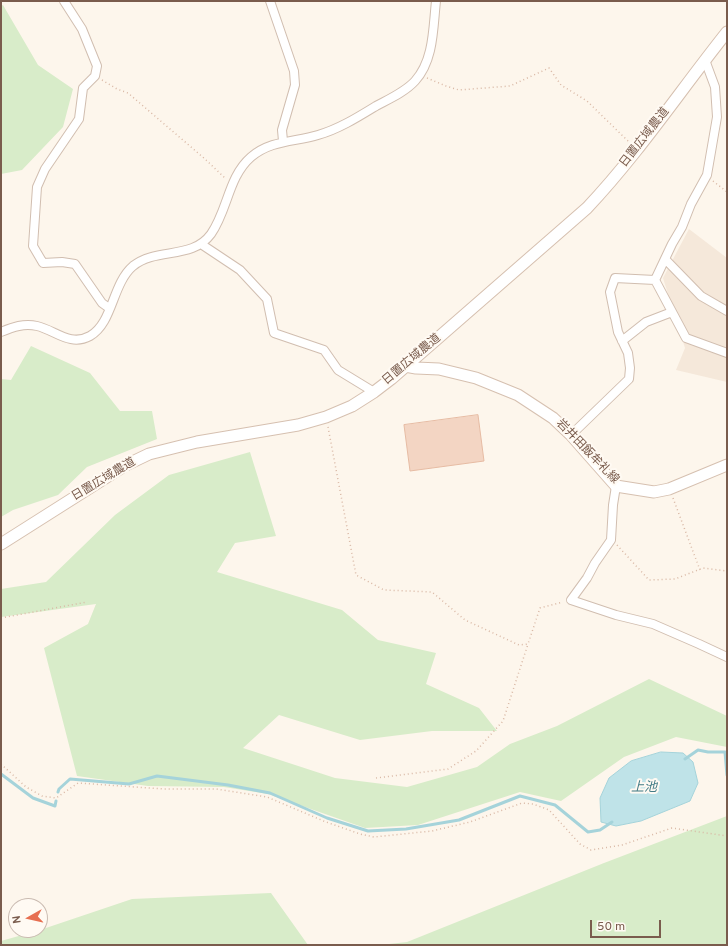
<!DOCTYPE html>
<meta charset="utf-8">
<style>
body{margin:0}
#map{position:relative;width:728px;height:946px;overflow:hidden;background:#fdf6ec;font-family:Overpass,sans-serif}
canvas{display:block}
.frame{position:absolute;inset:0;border:2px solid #7a5c4d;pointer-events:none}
.north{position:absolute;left:8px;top:898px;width:40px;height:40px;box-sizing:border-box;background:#fffaf3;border:1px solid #cabbb1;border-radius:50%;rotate:262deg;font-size:11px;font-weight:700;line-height:16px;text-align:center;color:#7a5c4d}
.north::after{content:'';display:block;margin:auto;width:14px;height:18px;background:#e76f51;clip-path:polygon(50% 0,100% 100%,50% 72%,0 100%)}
.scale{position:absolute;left:590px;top:920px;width:71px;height:18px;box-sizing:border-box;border:2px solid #7a5c4d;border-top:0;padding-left:5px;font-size:12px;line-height:14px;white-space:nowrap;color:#7a5c4d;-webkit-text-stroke:3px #fffaf3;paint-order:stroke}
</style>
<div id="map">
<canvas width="728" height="946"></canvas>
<div class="frame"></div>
<div class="north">N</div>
<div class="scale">50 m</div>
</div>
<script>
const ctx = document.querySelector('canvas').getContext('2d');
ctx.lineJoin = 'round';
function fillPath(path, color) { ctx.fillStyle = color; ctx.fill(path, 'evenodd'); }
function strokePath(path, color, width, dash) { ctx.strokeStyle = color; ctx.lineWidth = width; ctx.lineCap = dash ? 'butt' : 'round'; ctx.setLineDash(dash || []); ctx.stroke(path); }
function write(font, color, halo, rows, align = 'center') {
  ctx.font = font + ' Overpass,"Noto Sans JP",sans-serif'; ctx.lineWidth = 4; ctx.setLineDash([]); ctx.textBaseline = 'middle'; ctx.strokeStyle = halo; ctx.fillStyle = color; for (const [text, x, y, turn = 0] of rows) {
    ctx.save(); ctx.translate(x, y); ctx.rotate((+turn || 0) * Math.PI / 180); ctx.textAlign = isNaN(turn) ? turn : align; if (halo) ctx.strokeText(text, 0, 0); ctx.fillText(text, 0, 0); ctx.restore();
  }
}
const residential = new Path2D(`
 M 689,229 L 727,258 L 727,382 L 676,370 L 685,348 L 663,278 Z`);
const green = new Path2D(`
 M 3,5 L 38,65 L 73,89 L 63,127 L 22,170 L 1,174 L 1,6 Z
 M 31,346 L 90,373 L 120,411 L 152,411 L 157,439 L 87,467 L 58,495 L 13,510 L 1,517 L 1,379 L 11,380 Z
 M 250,452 L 276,536 L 235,543 L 217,572 L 342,610 L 378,640 L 436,653 L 426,684 L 479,708 L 497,731 L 432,731 L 360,740 L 279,715 L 243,748 L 335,778 L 407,787 L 477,767 L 510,744 L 557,726 L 649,679 L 727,716 L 727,747 L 676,737 L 624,757 L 561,801 L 520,792 L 418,825 L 365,828 L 268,794 L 224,787 L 148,786 L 77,776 L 44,648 L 88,624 L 96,604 L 1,617 L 1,589 L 46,582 L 115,515 L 169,475 Z
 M 727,816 L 727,945 L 380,945 L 407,942 L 604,863 Z
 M 271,893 L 308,945 L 1,945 L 1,941 L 40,930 L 132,899 Z`);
const water = new Path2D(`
 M 661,752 L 683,753 L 693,762 L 698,783 L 690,801 L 641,821 L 616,826 L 601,822 L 600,798 L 609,778 L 631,761 Z`);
const stream = new Path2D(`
 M 685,759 L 698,750 L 708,752 L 725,752 L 727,775
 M 1,774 L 33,798 L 55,806 L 56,801
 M 58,792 L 59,789 L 70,779 L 129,784 L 157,776 L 228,785 L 270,793 L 327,818 L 368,831 L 406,829 L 459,820 L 520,796 L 555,805 L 588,832 L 600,830 L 612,822`);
const building = new Path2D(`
 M 478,415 L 484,461 L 410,471 L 404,425 Z`);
const path = new Path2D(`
 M 427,78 L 446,86 L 459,90 L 510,86 L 549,68 L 561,85 L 587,101 L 630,143
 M 102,80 L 117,89 L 128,93 L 205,159 L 225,178
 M 713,181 L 727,192
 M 328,427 L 356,575 L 384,590 L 432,592 L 465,620 L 519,645 L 528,644 L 540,608 L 563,602
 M 673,498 L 700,570
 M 617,545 L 649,580 L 675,579 L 703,568 L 727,571
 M 1,618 L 87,602
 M 1,764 L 26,787 L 42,796 L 56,798 L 78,783 L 164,789 L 216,789 L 267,797 L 326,822 L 360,834 L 374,837 L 432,831 L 470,822 L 522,803 L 533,804 L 549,810 L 580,844 L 591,850 L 622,845 L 672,828 L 727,836
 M 376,778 L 448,769 L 476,751 L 503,721 L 528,644`);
const street = new Path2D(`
 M 64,1 L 82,29 L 97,66 L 95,76 L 83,88 L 79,119 L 45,169 L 37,187 L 33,246 L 43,263 L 62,262 L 75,264 L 102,303 L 109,308
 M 270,1 L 294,71 L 295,85 L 282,130 L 283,141
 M 201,244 L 240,270 L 267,299 L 274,333 L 324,350 L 338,370 L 374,392
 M 665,259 L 701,296 L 727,311
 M 655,280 L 686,338 L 727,353
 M 1,332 C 13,327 24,323 37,326 C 55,330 70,347 90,336 C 113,323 112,284 133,266 C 157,247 192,260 211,234 C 228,210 228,177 251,157 C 271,140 295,142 318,135 C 339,129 358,117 376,106 C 389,99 405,92 415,81 C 434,60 433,28 436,1
 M 622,341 L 646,322 L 672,312
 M 571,435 L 629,379 L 630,368 L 628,353 L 618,332 L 610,292 L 615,278 L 655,280 L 672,244 L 682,227 L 691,204 L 707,175 L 717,117 L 715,87 L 705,60
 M 616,486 L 613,505 L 611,540 L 595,563 L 587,578 L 571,600 L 616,615 L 653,624 L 699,644 L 727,657`);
const secondary = new Path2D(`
 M 405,366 L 416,368 L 439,369 L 476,378 L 518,395 L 553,418 L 571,435 L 616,486 L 654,492 L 669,489 L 727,465
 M 1,544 L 124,466 L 149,454 L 197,442 L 298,425 L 326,417 L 352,406 L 374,392 L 391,379 L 587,208 C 638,154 680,91 727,32`);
const streetNames = [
 ["日置広域農道",645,138,-52],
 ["日置広域農道",412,360,-40],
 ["岩井田飯牟礼線",587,452,46],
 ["日置広域農道",104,480,-31]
];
const waterNames = [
 ["上池",644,788]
];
fillPath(residential, '#f5e8da');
fillPath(green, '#d8ecc9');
fillPath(water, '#bfe3e8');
strokePath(water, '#a5d3da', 1);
strokePath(stream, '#a5d3da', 3);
fillPath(building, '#f3d5c3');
strokePath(building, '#e6bba3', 1);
strokePath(street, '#d1beb0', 10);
strokePath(secondary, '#d6c0b0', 13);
strokePath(path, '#d9b8a5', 1.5, [1, 3]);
strokePath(street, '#fff', 8);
strokePath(secondary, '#fff', 11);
write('12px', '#7a5c4d', '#fffaf3', streetNames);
write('italic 13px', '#437c86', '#fffaf3', waterNames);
</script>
